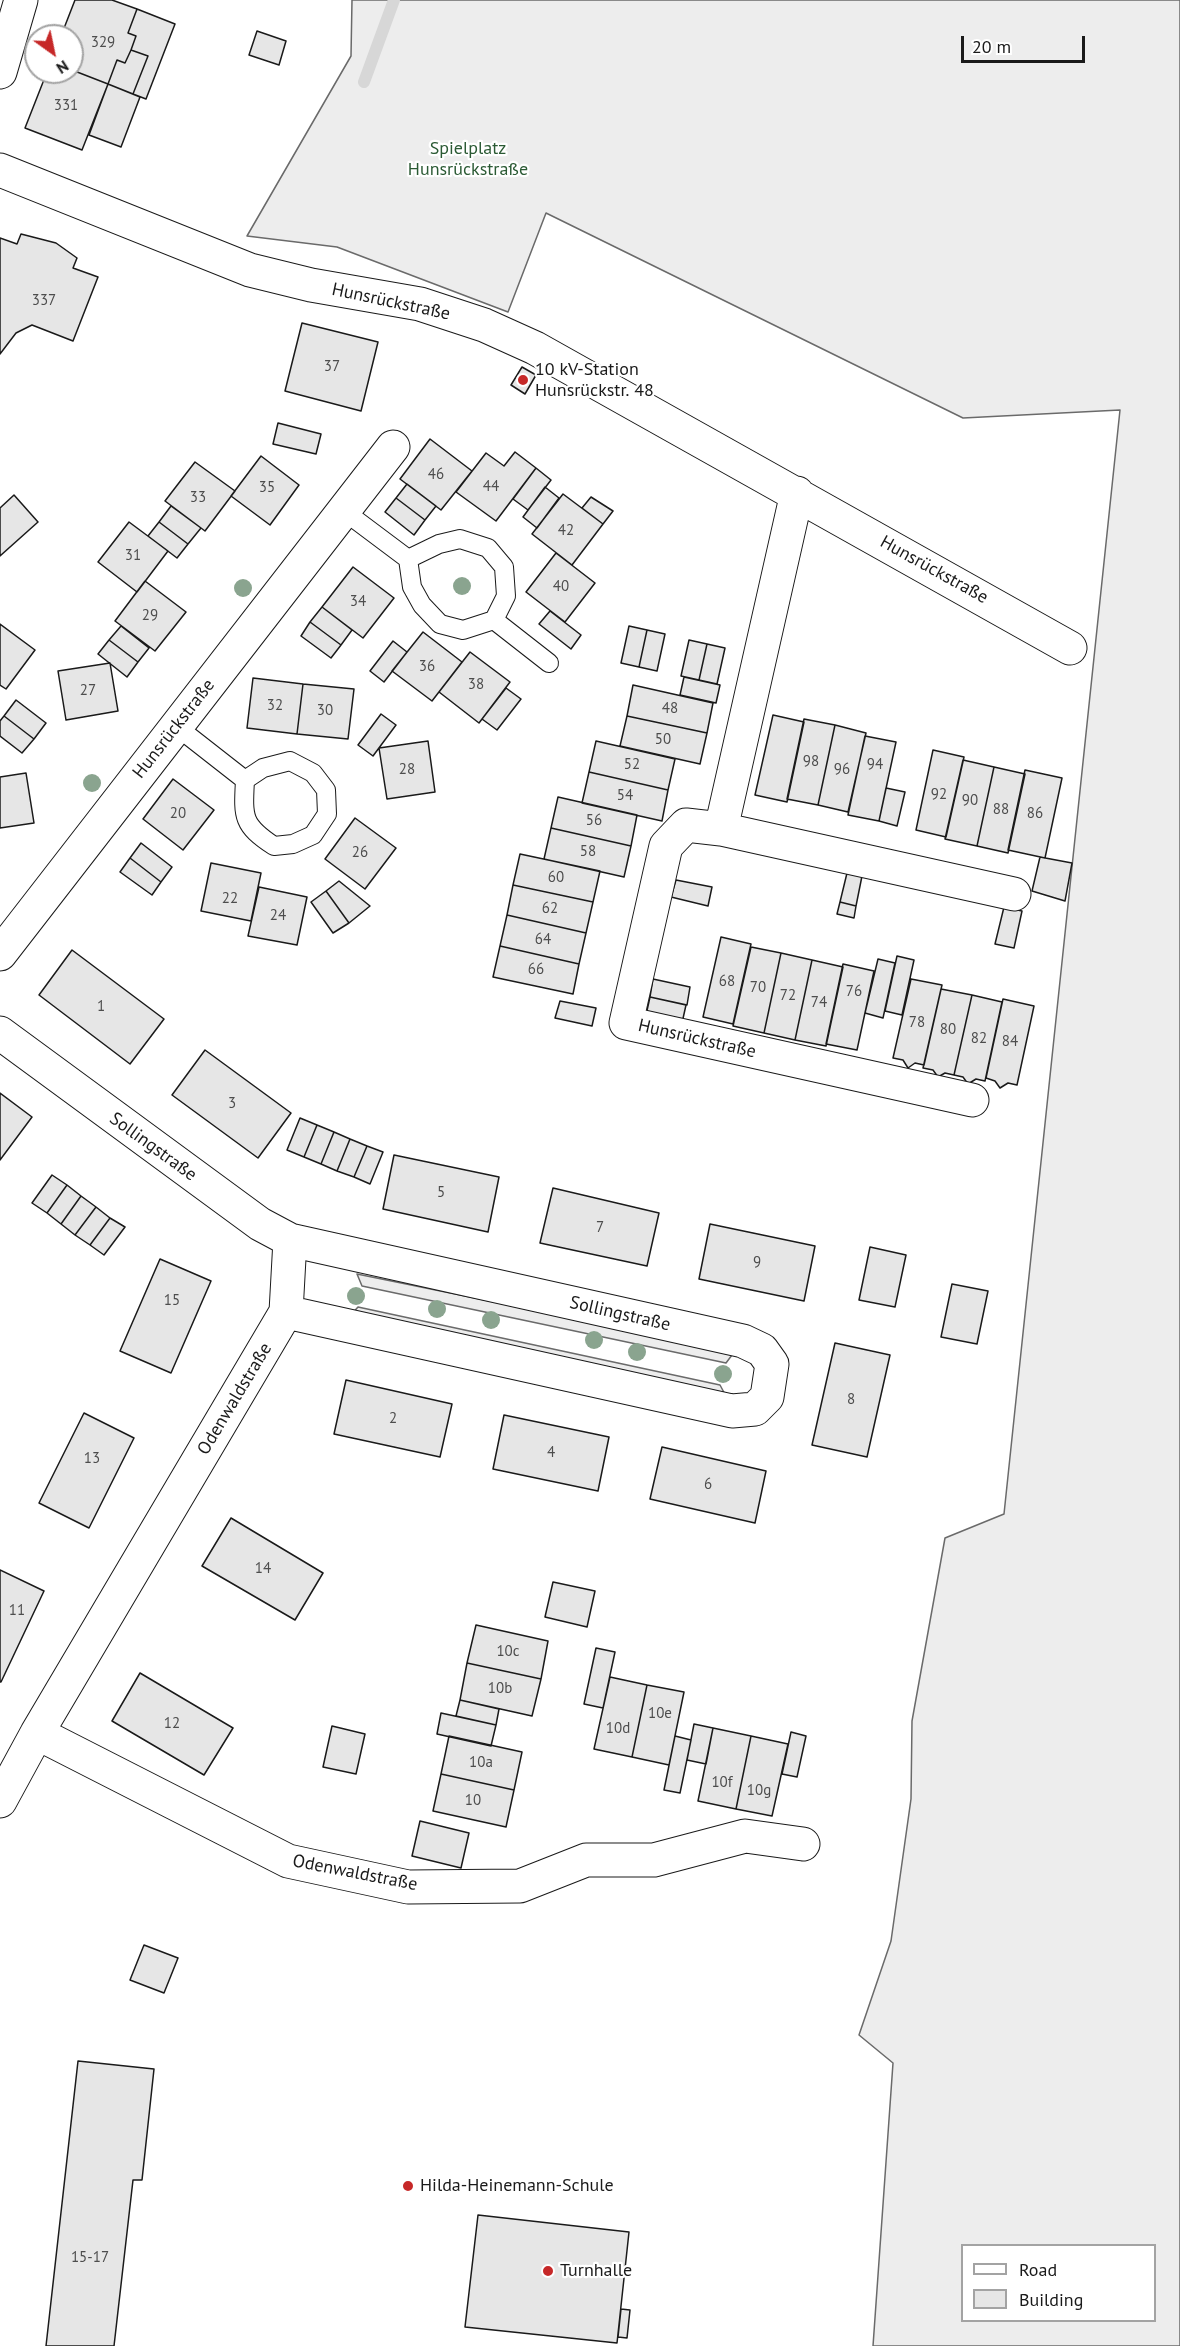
<!DOCTYPE html>
<meta charset="utf-8">
<style>
body{margin:0}
#map{position:relative;width:1180px;height:2346px;overflow:hidden;background:#fff;font-family:"PT Sans",sans-serif}
canvas{display:block}
.legend{position:absolute;left:961px;top:2244px;width:195px;height:78px;box-sizing:border-box;background:#fff;border:2px solid #a3a3a3;margin:0;padding:8px 10px;list-style:none;font-size:18px;color:#1a1a1a}
.legend li{display:flex;align-items:center;gap:12px;height:30px}
.legend b{width:30px;border:2px solid #a3a3a3}
.north{position:absolute;left:24px;top:24px;width:60px;height:60px;box-sizing:border-box;background:#fff;border:2px solid #a3a3a3;border-radius:50%;rotate:147deg;font-size:16px;font-weight:700;line-height:24px;text-align:center;color:#1a1a1a}
.north::after{content:'';display:block;margin:auto;width:21px;height:27px;background:#c62828;clip-path:polygon(50% 0,100% 100%,50% 72%,0 100%)}
.scale{position:absolute;left:961px;top:36px;width:124px;height:27px;box-sizing:border-box;border:3px solid #1a1a1a;border-top:0;padding-left:8px;font-size:18px;line-height:21px;white-space:nowrap;color:#1a1a1a;-webkit-text-stroke:4px #fff;paint-order:stroke}
</style>
<div id="map">
<canvas width="1180" height="2346"></canvas>
<ul class="legend">
<li><b style="height:8px;background:#fff"></b>Road</li>
<li><b style="height:16px;background:#e6e6e6"></b>Building</li>
</ul>
<div class="north">N</div>
<div class="scale">20 m</div>
</div>
<script>
const ctx = document.querySelector('canvas').getContext('2d');
ctx.lineJoin = 'round';
function fillPath(path, color) { ctx.fillStyle = color; ctx.fill(path, 'evenodd'); }
function strokePath(path, color, width, dash) { ctx.strokeStyle = color; ctx.lineWidth = width; ctx.lineCap = dash ? 'butt' : 'round'; ctx.setLineDash(dash || []); ctx.stroke(path); }
function write(font, color, halo, rows, align = 'center') {
  ctx.font = font + ' "PT Sans",sans-serif'; ctx.lineWidth = 4.5; ctx.setLineDash([]); ctx.textBaseline = 'middle'; ctx.strokeStyle = halo; ctx.fillStyle = color; for (const [text, x, y, turn = 0] of rows) {
    ctx.save(); ctx.translate(x, y); ctx.rotate((+turn || 0) * Math.PI / 180); ctx.textAlign = isNaN(turn) ? turn : align; if (halo) ctx.strokeText(text, 0, 0); ctx.fillText(text, 0, 0); ctx.restore();
  }
}
const built = new Path2D(`
 M 352,0 L 1180,0 L 1180,2346 L 873,2346 L 893,2063 L 859,2035 L 891,1941 L 911,1799 L 912,1721 L 945,1538 L 1004,1514 L 1120,410 L 963,418 L 546,213 L 508,312 L 337,247 L 247,236 L 351,56 ZM 962,2246 L 1154,2246 L 1154,2320 L 962,2320 Z
 M 357,1274 L 735,1351 L 726,1363 L 362,1286 Z
 M 358,1307 L 720,1385 L 727,1398 L 348,1318 Z`);
const stream = new Path2D(`
 M 364,82 L 394,0`);
const building = new Path2D(`
 M 75,0 L 112,0 L 137,9 L 128,33 L 136,36 L 131,50 L 125,63 L 117,60 L 108,84 L 72,70 L 72,36 L 61,36 Z
 M 137,9 L 175,24 L 146,99 L 133,94 L 148,56 L 131,50 L 136,36 L 128,33 Z
 M 257,31 L 286,41 L 279,65 L 249,55 Z
 M 131,50 L 148,56 L 133,94 L 108,84 L 117,60 L 125,63 Z
 M 72,70 L 108,84 L 82,150 L 25,128 L 47,72 Z
 M 108,84 L 140,97 L 121,147 L 89,135 Z
 M 21,234 L 56,243 L 77,258 L 73,268 L 98,277 L 73,341 L 32,325 L 16,333 L 0,354 L 0,238 L 17,244 Z
 M 302,323 L 378,342 L 361,411 L 285,391 Z
 M 522,367 L 536,375 L 525,394 L 511,385 Z
 M 278,423 L 321,434 L 316,454 L 273,444 Z
 M 430,439 L 472,471 L 441,510 L 400,479 Z
 M 515,452 L 536,468 L 496,521 L 456,492 L 486,453 L 504,466 Z
 M 261,456 L 299,485 L 270,525 L 231,496 Z
 M 195,462 L 235,491 L 205,531 L 165,501 Z
 M 536,468 L 551,480 L 528,510 L 513,499 Z
 M 407,484 L 436,506 L 425,520 L 396,498 Z
 M 545,487 L 559,498 L 537,528 L 523,517 Z
 M 563,494 L 603,524 L 572,565 L 532,534 Z
 M 14,495 L 38,522 L 0,556 L 0,508 Z
 M 591,497 L 613,511 L 603,524 L 582,508 Z
 M 396,498 L 425,520 L 414,535 L 385,512 Z
 M 171,506 L 201,528 L 188,544 L 159,522 Z
 M 129,522 L 168,551 L 137,592 L 98,562 Z
 M 159,522 L 188,544 L 177,558 L 148,536 Z
 M 556,553 L 595,583 L 565,622 L 526,592 Z
 M 353,567 L 394,598 L 363,638 L 322,607 Z
 M 145,581 L 186,612 L 155,651 L 115,621 Z
 M 322,607 L 352,630 L 341,645 L 310,622 Z
 M 550,611 L 581,635 L 571,649 L 539,624 Z
 M 310,622 L 341,645 L 331,658 L 301,636 Z
 M 0,624 L 35,650 L 6,689 L 0,685 Z
 M 121,626 L 149,648 L 138,662 L 109,640 Z
 M 629,626 L 647,630 L 639,667 L 621,663 Z
 M 647,630 L 665,634 L 657,671 L 639,667 Z
 M 423,632 L 462,662 L 432,701 L 392,671 Z
 M 109,640 L 138,662 L 127,677 L 98,654 Z
 M 689,640 L 707,644 L 699,680 L 681,676 Z
 M 393,641 L 407,652 L 384,682 L 370,671 Z
 M 707,644 L 725,648 L 717,684 L 699,680 Z
 M 470,652 L 510,682 L 479,723 L 439,692 Z
 M 110,663 L 118,711 L 66,720 L 58,671 Z
 M 684,677 L 720,685 L 716,703 L 680,695 Z
 M 253,678 L 303,684 L 297,734 L 247,728 Z
 M 303,684 L 354,689 L 348,739 L 297,734 Z
 M 633,685 L 713,703 L 707,733 L 627,716 Z
 M 506,688 L 521,699 L 497,730 L 482,719 Z
 M 16,700 L 46,723 L 34,739 L 4,716 Z
 M 381,714 L 396,725 L 373,756 L 358,745 Z
 M 773,715 L 804,722 L 787,802 L 755,795 Z
 M 4,716 L 34,739 L 22,753 L 0,736 L 0,721 Z
 M 627,716 L 707,733 L 700,764 L 620,746 Z
 M 804,719 L 835,725 L 818,805 L 787,799 Z
 M 835,725 L 866,733 L 848,812 L 818,805 Z
 M 865,736 L 896,742 L 879,821 L 848,815 Z
 M 428,741 L 435,792 L 387,799 L 379,748 Z
 M 596,741 L 675,759 L 668,790 L 589,772 Z
 M 933,750 L 964,757 L 946,837 L 916,830 Z
 M 963,760 L 994,767 L 977,846 L 945,839 Z
 M 994,767 L 1025,774 L 1008,853 L 977,846 Z
 M 1025,770 L 1062,778 L 1045,858 L 1008,850 Z
 M 589,772 L 668,790 L 662,821 L 582,803 Z
 M 26,773 L 34,823 L 0,828 L 0,777 Z
 M 173,779 L 214,810 L 183,850 L 143,819 Z
 M 886,788 L 905,792 L 897,826 L 879,821 Z
 M 558,797 L 637,815 L 631,846 L 551,828 Z
 M 355,818 L 396,848 L 365,889 L 325,859 Z
 M 551,828 L 631,846 L 624,877 L 544,859 Z
 M 141,843 L 172,867 L 161,882 L 130,858 Z
 M 520,854 L 600,871 L 593,902 L 513,885 Z
 M 1040,857 L 1072,863 L 1065,901 L 1032,891 Z
 M 130,858 L 161,882 L 152,895 L 120,872 Z
 M 211,863 L 261,873 L 251,921 L 201,911 Z
 M 847,873 L 862,876 L 856,906 L 840,902 Z
 M 676,880 L 712,887 L 708,906 L 671,897 Z
 M 339,881 L 370,906 L 349,923 L 326,891 Z
 M 513,885 L 593,902 L 586,933 L 507,915 Z
 M 259,887 L 307,897 L 297,945 L 248,936 Z
 M 326,891 L 349,923 L 333,933 L 311,902 Z
 M 840,902 L 856,906 L 854,918 L 837,914 Z
 M 1004,907 L 1022,911 L 1014,948 L 995,944 Z
 M 507,915 L 586,933 L 579,964 L 500,946 Z
 M 721,937 L 751,944 L 733,1024 L 703,1017 Z
 M 500,946 L 579,964 L 573,994 L 493,977 Z
 M 751,947 L 781,953 L 764,1033 L 733,1026 Z
 M 72,950 L 164,1019 L 130,1064 L 39,995 Z
 M 781,953 L 812,960 L 795,1040 L 764,1033 Z
 M 897,956 L 914,960 L 902,1015 L 885,1011 Z
 M 878,959 L 895,963 L 883,1018 L 865,1013 Z
 M 812,960 L 843,967 L 826,1046 L 795,1040 Z
 M 843,964 L 874,971 L 857,1050 L 826,1044 Z
 M 653,979 L 690,987 L 687,1005 L 650,997 Z
 M 911,979 L 942,985 L 924,1065 L 915,1063 L 908,1068 L 903,1060 L 893,1058 Z
 M 941,989 L 972,995 L 954,1075 L 945,1073 L 938,1077 L 933,1070 L 923,1068 Z
 M 972,995 L 1002,1002 L 985,1081 L 976,1079 L 968,1084 L 963,1077 L 954,1075 Z
 M 650,997 L 686,1005 L 682,1023 L 646,1015 Z
 M 1003,999 L 1034,1006 L 1017,1085 L 1008,1083 L 1000,1088 L 995,1081 L 986,1078 Z
 M 560,1001 L 596,1008 L 592,1026 L 555,1018 Z
 M 205,1050 L 291,1113 L 258,1158 L 172,1095 Z
 M 0,1093 L 32,1117 L 0,1160 Z
 M 300,1118 L 317,1125 L 304,1157 L 287,1150 Z
 M 317,1125 L 334,1132 L 321,1164 L 304,1157 Z
 M 334,1132 L 350,1139 L 337,1171 L 321,1164 Z
 M 350,1139 L 367,1146 L 354,1177 L 337,1171 Z
 M 367,1146 L 383,1152 L 370,1184 L 354,1177 Z
 M 394,1155 L 499,1177 L 488,1232 L 383,1209 Z
 M 52,1175 L 67,1185 L 47,1213 L 32,1203 Z
 M 67,1185 L 81,1196 L 61,1224 L 47,1213 Z
 M 553,1188 L 659,1213 L 647,1266 L 540,1243 Z
 M 81,1196 L 96,1207 L 75,1235 L 61,1224 Z
 M 96,1207 L 110,1218 L 90,1245 L 75,1235 Z
 M 110,1218 L 125,1227 L 104,1255 L 90,1245 Z
 M 710,1224 L 815,1246 L 804,1301 L 699,1279 Z
 M 870,1247 L 906,1255 L 895,1307 L 859,1300 Z
 M 160,1259 L 211,1281 L 171,1373 L 120,1351 Z
 M 952,1284 L 988,1291 L 977,1344 L 941,1337 Z
 M 835,1343 L 890,1355 L 867,1457 L 812,1445 Z
 M 346,1380 L 452,1404 L 440,1457 L 334,1434 Z
 M 84,1413 L 134,1438 L 89,1528 L 39,1503 Z
 M 504,1415 L 609,1437 L 598,1491 L 493,1469 Z
 M 662,1447 L 766,1471 L 755,1523 L 650,1499 Z
 M 231,1518 L 323,1573 L 295,1620 L 202,1566 Z
 M 0,1570 L 44,1591 L 1,1682 L 0,1682 Z
 M 553,1582 L 595,1591 L 587,1627 L 545,1617 Z
 M 476,1625 L 548,1641 L 541,1679 L 467,1663 Z
 M 596,1648 L 615,1652 L 603,1708 L 584,1704 Z
 M 467,1663 L 541,1679 L 532,1716 L 460,1700 Z
 M 140,1673 L 233,1728 L 204,1775 L 112,1721 Z
 M 610,1677 L 647,1685 L 632,1757 L 594,1749 Z
 M 647,1685 L 684,1692 L 669,1765 L 632,1757 Z
 M 460,1700 L 499,1709 L 496,1725 L 456,1716 Z
 M 441,1713 L 496,1725 L 491,1746 L 437,1734 Z
 M 694,1724 L 713,1728 L 706,1764 L 687,1760 Z
 M 332,1726 L 365,1734 L 356,1774 L 323,1767 Z
 M 713,1728 L 751,1736 L 736,1809 L 698,1801 Z
 M 791,1732 L 806,1736 L 797,1777 L 782,1774 Z
 M 449,1736 L 522,1752 L 514,1790 L 441,1774 Z
 M 675,1736 L 691,1740 L 680,1793 L 664,1790 Z
 M 751,1736 L 788,1744 L 772,1816 L 736,1809 Z
 M 441,1774 L 514,1790 L 506,1827 L 433,1811 Z
 M 420,1821 L 469,1833 L 461,1868 L 412,1856 Z
 M 144,1945 L 178,1958 L 164,1993 L 130,1980 Z
 M 78,2061 L 154,2069 L 142,2180 L 133,2180 L 114,2346 L 46,2346 Z
 M 478,2215 L 629,2232 L 617,2343 L 465,2327 Z
 M 621,2309 L 630,2310 L 627,2338 L 618,2337 Z`);
const service = new Path2D(`
 M 344,511 L 408,559 L 412,587 L 422,605 L 440,624 L 463,630 L 494,620 L 549,663
 M 408,559 L 439,544 L 460,539 L 488,548 L 504,567 L 506,596 L 494,620
 M 176,726 L 245,780 C 243,817 242,825 274,846 L 293,844 L 313,835 L 327,814 L 326,790 L 313,773 L 290,761 L 263,768 L 245,780`);
const minor = new Path2D(`
 M 0,170 L 250,270 L 311,285 L 420,304 L 484,325 L 535,348 L 1070,648
 M 797,493 L 721,829 L 686,825 L 666,846 L 626,1023 L 972,1100
 M 721,829 L 1014,894
 M 0,954 L 393,447
 M 0,1033 L 260,1224 L 290,1240 L 743,1341 L 762,1350 L 772,1364 L 767,1397 L 755,1409 L 732,1411 L 286,1312
 M 37,1733 L 288,1861 L 408,1887 L 520,1886 L 586,1860 L 654,1860 L 745,1836 L 803,1844
 M 0,1801 L 37,1733 L 286,1312 L 290,1240`);
const tertiary = new Path2D(`
 M 0,72 L 21,0`);
const trees = [
 [462,586],
 [243,588],
 [92,783],
 [356,1296],
 [437,1309],
 [491,1320],
 [594,1340],
 [637,1352],
 [723,1374]
];
const markers = [
 [523,380,6,"#c62828"],
 [408,2186,6,"#c62828"],
 [548,2271,6,"#c62828"]
];
const numberNames = [
 ["329",103,43],
 ["331",66,106],
 ["337",44,301],
 ["37",332,367],
 ["46",436,475],
 ["44",491,487],
 ["35",267,488],
 ["33",198,498],
 ["42",566,531],
 ["31",133,556],
 ["40",561,587],
 ["34",358,602],
 ["29",150,616],
 ["36",427,667],
 ["38",476,685],
 ["27",88,691],
 ["32",275,706],
 ["48",670,709],
 ["30",325,711],
 ["50",663,740],
 ["98",811,762],
 ["52",632,765],
 ["94",875,765],
 ["28",407,770],
 ["96",842,770],
 ["92",939,795],
 ["54",625,796],
 ["90",970,801],
 ["88",1001,810],
 ["20",178,814],
 ["86",1035,814],
 ["56",594,821],
 ["58",588,852],
 ["26",360,853],
 ["60",556,878],
 ["22",230,899],
 ["62",550,909],
 ["24",278,916],
 ["64",543,940],
 ["66",536,970],
 ["68",727,982],
 ["70",758,988],
 ["76",854,992],
 ["72",788,996],
 ["74",819,1003],
 ["1",101,1007],
 ["78",917,1023],
 ["80",948,1030],
 ["82",979,1039],
 ["84",1010,1042],
 ["3",232,1104],
 ["5",441,1193],
 ["7",600,1228],
 ["9",757,1263],
 ["15",172,1301],
 ["8",851,1400],
 ["2",393,1419],
 ["4",551,1453],
 ["13",92,1459],
 ["6",708,1485],
 ["14",263,1569],
 ["11",17,1611],
 ["10c",508,1652],
 ["10b",500,1689],
 ["10e",660,1714],
 ["12",172,1724],
 ["10d",618,1729],
 ["10a",481,1763],
 ["10f",722,1783],
 ["10g",759,1791],
 ["10",473,1801],
 ["15-17",90,2258]
];
const parkNames = [
 ["Spielplatz",468,149],
 ["Hunsrückstraße",468,170]
];
const streetNames = [
 ["Hunsrückstraße",391,302,12],
 ["Hunsrückstraße",934,570,29],
 ["Hunsrückstraße",174,729,-52],
 ["Hunsrückstraße",697,1039,13],
 ["Sollingstraße",153,1147,36],
 ["Sollingstraße",620,1314,13],
 ["Odenwaldstraße",235,1399,-59],
 ["Odenwaldstraße",355,1873,11]
];
const poiNames = [
 ["10 kV-Station",535,370],
 ["Hunsrückstr. 48",535,391],
 ["Hilda-Heinemann-Schule",420,2186],
 ["Turnhalle",560,2271]
];
fillPath(built, '#ededed');
strokePath(built, '#6a6a6a', 1.5);
strokePath(stream, '#d7d7d7', 12);
fillPath(building, '#e6e6e6');
strokePath(building, '#1a1a1a', 1.5);
strokePath(service, '#1a1a1a', 20);
strokePath(minor, '#1a1a1a', 35);
strokePath(tertiary, '#1a1a1a', 35);
strokePath(service, '#fff', 18);
strokePath(minor, '#fff', 33);
strokePath(tertiary, '#fff', 33);
ctx.fillStyle = '#8aa48f';
for (const [x, y] of trees) { ctx.beginPath(); ctx.arc(x, y, 9, 0, 2 * Math.PI); ctx.fill(); }
for (const [x, y, r, color] of markers) { const dot = new Path2D(); dot.arc(x, y, r, 0, 2 * Math.PI); ctx.fillStyle = color; ctx.fill(dot); strokePath(dot, '#fff', 2); }
write('15px', '#4d4d4d', null, numberNames);
write('18px', '#2b5a34', '#fff', parkNames);
write('18px', '#1a1a1a', '#fff', streetNames);
write('18px', '#1a1a1a', '#fff', poiNames, 'left');
</script>
